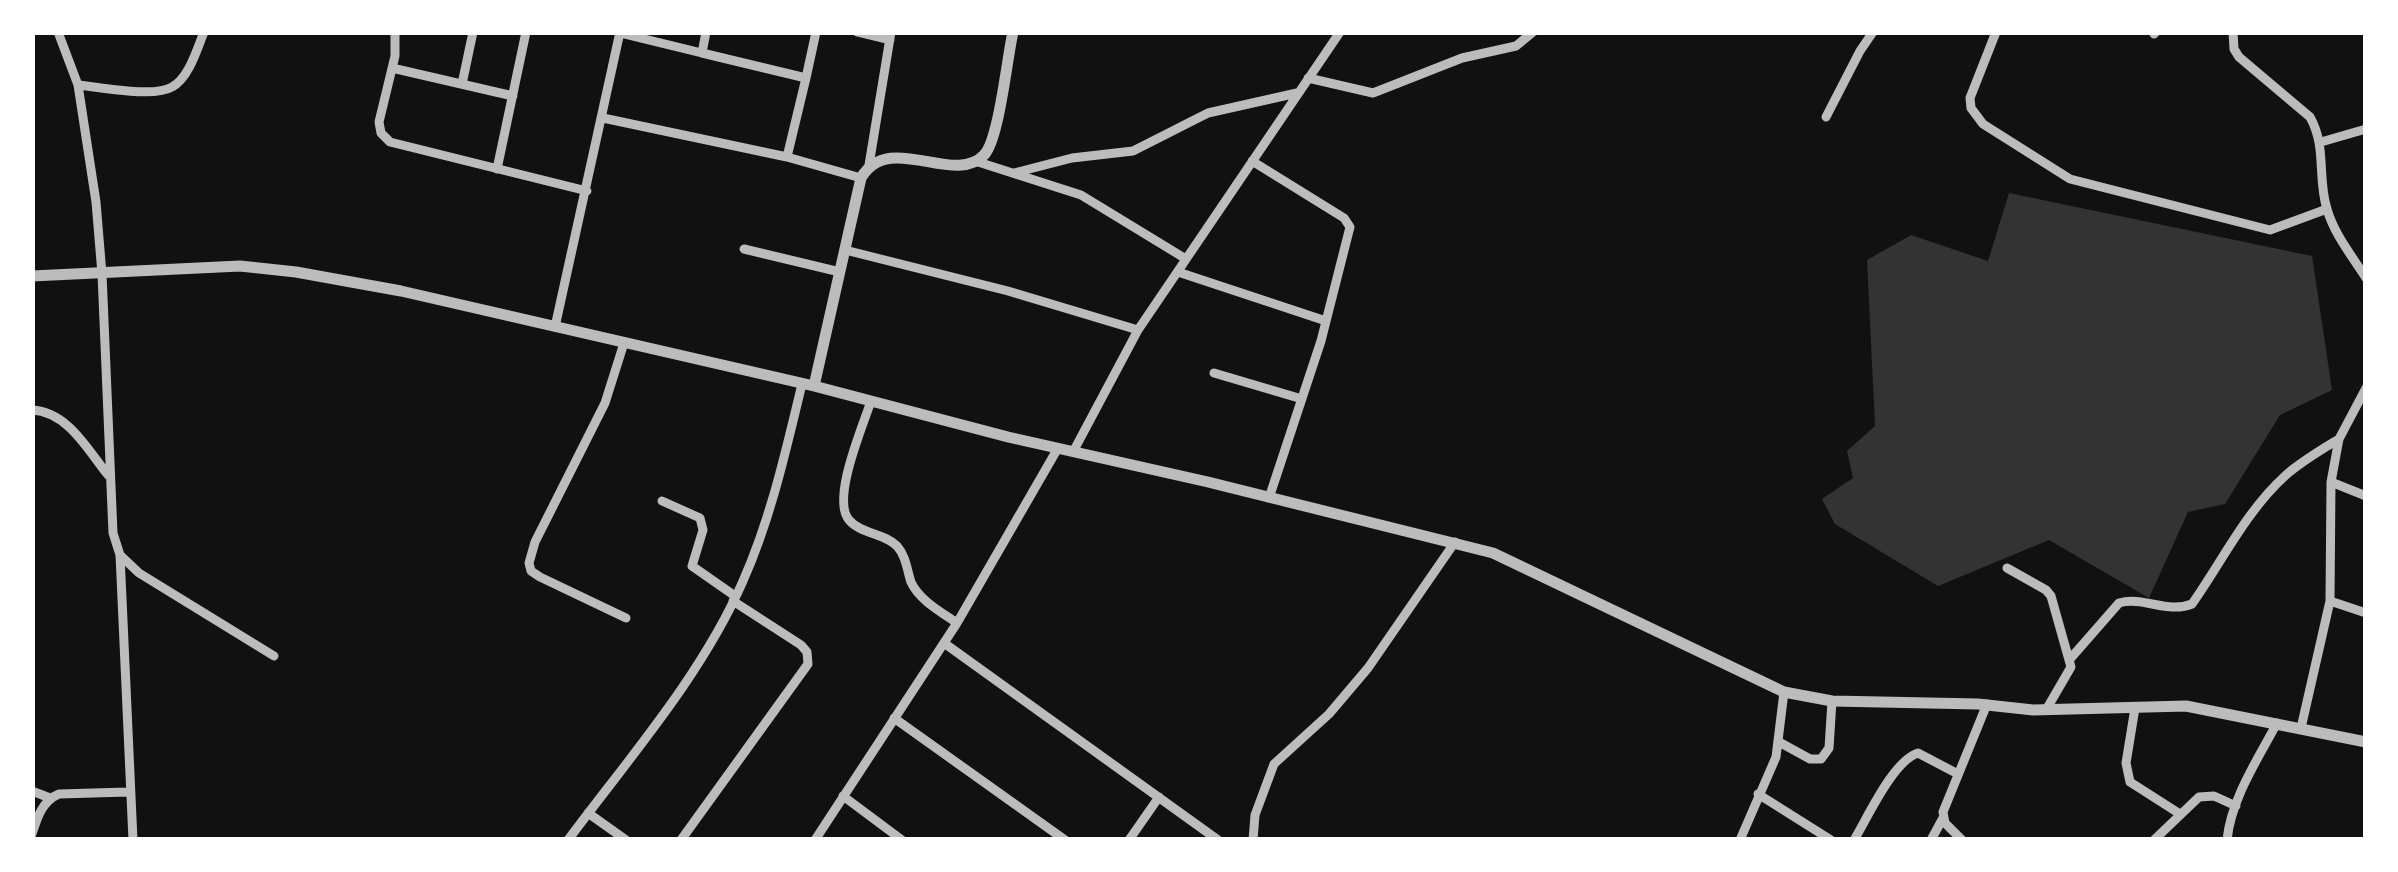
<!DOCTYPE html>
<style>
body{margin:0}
#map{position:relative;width:2398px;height:872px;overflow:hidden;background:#111;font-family:"Roboto Condensed",sans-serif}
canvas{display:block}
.frame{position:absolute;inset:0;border:35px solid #fff;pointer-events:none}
</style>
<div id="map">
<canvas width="2398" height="872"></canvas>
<div class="frame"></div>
</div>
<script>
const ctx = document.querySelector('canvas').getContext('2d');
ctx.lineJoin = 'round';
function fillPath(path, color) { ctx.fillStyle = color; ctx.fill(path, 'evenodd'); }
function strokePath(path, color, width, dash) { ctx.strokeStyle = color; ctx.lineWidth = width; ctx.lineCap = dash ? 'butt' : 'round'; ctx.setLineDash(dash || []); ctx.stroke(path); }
const water = new Path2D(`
 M 2009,193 L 2312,256 L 2332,390 L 2280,415 L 2225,504 L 2188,512 L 2149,598 L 2049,540 L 1938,586 L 1835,524 L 1822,499 L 1853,478 L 1847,451 L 1875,426 L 1867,260 L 1911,235 L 1988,261 Z`);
const minor = new Path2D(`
 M 58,32 L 78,85 L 96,202 L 102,274 L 113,533 L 120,555 L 139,573 L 274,656
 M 395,32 L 395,56 L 379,122 L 381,133 L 390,142 L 587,191
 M 706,32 L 702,53 L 806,78 L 787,157
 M 857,32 L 890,40
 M 1996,32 L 1970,98 L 1971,108 L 1983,124 L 2070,179 L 2270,230 L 2327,209
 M 2233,32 L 2234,49 L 2239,57 L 2310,117 C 2327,147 2317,178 2327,209 C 2334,234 2352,256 2366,278
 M 620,33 L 702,53
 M 2154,34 L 2156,32
 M 392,68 L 513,96
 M 806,78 L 816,32
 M 1308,78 L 1373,93 L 1462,58 L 1516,46 L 1533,32
 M 462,84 L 473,32
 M 78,85 C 100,87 154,98 172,87 C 189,78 197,49 204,32
 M 1826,117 L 1860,51 L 1873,32
 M 603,118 L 787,157 L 861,178
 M 2321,142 L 2366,129
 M 975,161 L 1081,195 L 1186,259
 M 1252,161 L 1344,218 L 1350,227 L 1321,341 L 1269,498
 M 869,165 L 891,32
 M 497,169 L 526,32
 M 1014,173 L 1072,158 L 1133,151 L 1208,113 L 1297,93
 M 744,249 L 840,272
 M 845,250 L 1008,291 L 1138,330
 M 1178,272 L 1326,321
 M 555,327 L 620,32
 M 624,343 L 605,403 L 535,542 L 529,563 L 531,571 L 540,577 L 626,618
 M 1214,373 L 1302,399
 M 871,401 C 863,426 831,499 849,520 C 861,534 884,533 897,546 C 906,556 907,570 911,582 C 919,600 941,612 957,623
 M 32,410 C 68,412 87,449 108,475
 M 1073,452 L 1138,330 L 1340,32
 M 2331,482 L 2366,496
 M 662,501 L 700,518 L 703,530 L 692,566 L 735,596
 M 120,555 L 133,840
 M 2007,568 L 2046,590 L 2051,596 L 2071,667 L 2046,710
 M 2330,601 L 2366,613
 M 944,643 L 1218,840
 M 2070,659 L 2119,603 C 2143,596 2168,614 2192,604 C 2223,560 2246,511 2286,475 C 2302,461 2321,450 2339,439
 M 2135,708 L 2126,763 L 2130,782 L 2180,814
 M 894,718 L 1065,840
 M 2301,728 L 2330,601 L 2331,482 L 2339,439 L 2366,388
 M 1779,742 L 1810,759 L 1821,759 L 1829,748 L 1832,701
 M 32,791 L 50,798
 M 1758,794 L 1831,840
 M 843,796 L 902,840
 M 588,813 L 626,840
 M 32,834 C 37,818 42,801 59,794 L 128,792
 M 568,840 C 629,758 702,675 743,581 C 771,518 786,450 802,384
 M 681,840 L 808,664 L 807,652 L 801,645 L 733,601
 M 815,840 L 957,623 L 1058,448
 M 1129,840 L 1159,797
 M 1253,840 L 1255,815 L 1274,764 L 1329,714 L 1368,668 L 1455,542
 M 1740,840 L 1776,757 L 1784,692
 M 1854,840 C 1868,817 1893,761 1918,753 L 1958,774
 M 1931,840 L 1943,818
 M 1962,840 L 1945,823 L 1943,812 L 1987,704
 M 2154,840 L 2199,797 L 2214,796 L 2236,806
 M 2227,840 C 2231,799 2258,759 2277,723`);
const tertiary = new Path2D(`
 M 32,276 L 240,266 L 296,272 L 401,291 L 814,386 L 1008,437 L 1208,482 L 1493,553 L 1784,692 L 1832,701 L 1978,704 L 2033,710 L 2186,706 L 2366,742
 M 814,386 L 861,178 C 889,130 954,187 984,155 C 999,140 1007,58 1013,32`);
fillPath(water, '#333');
strokePath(minor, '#bcbcbc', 9);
strokePath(tertiary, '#bcbcbc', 11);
</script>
